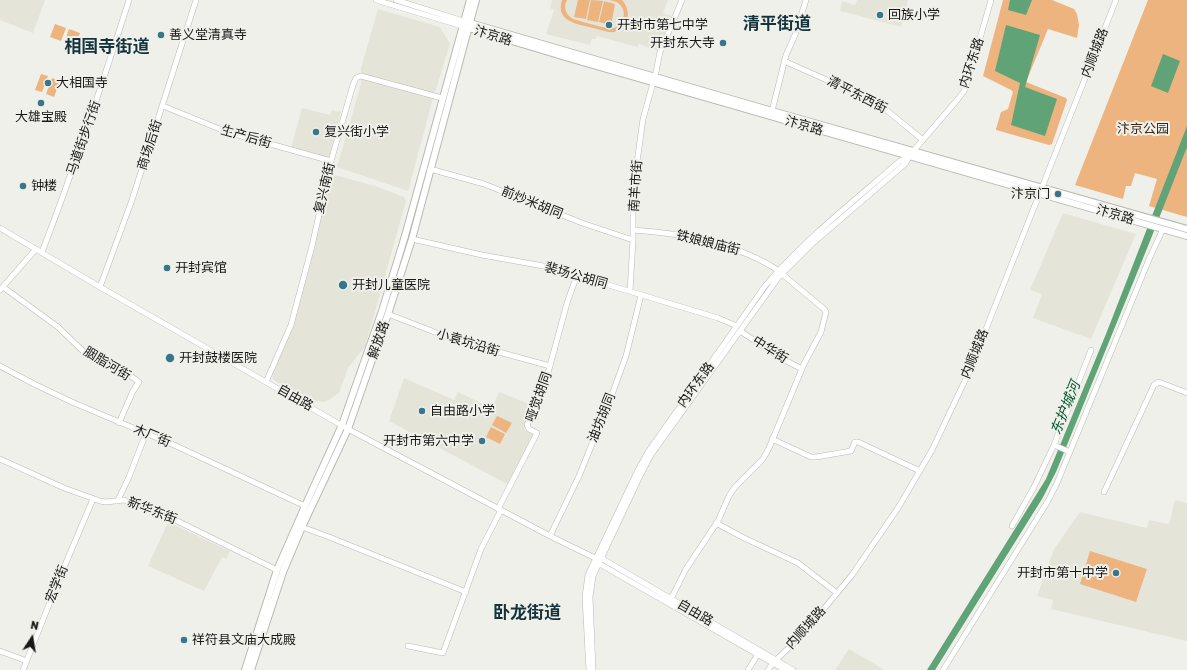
<!DOCTYPE html>
<meta charset="utf-8">
<style>
body{margin:0}
#map{position:relative;width:1187px;height:670px;overflow:hidden;background:#eff0ea;font-family:Rubik,sans-serif}
canvas{display:block}
.north{position:absolute;left:12px;top:618px;width:40px;height:40px;-webkit-text-stroke:3px #eff0ea;paint-order:stroke;rotate:12deg;font-size:11px;font-weight:700;line-height:16px;text-align:center;color:#181816}
.north::after{content:'';display:block;margin:auto;width:14px;height:18px;background:#181816;clip-path:polygon(50% 0,100% 100%,50% 72%,0 100%)}
</style>
<div id="map">
<canvas width="1187" height="670"></canvas>
<div class="north">N</div>
</div>
<script>
const ctx = document.querySelector('canvas').getContext('2d');
ctx.lineJoin = 'round';
function fillPath(path, color) { ctx.fillStyle = color; ctx.fill(path, 'evenodd'); }
function strokePath(path, color, width, dash) { ctx.strokeStyle = color; ctx.lineWidth = width; ctx.lineCap = dash ? 'butt' : 'round'; ctx.setLineDash(dash || []); ctx.stroke(path); }
function write(font, color, halo, rows, align = 'center') {
  ctx.font = font + ' Rubik,"Noto Sans SC",sans-serif'; ctx.lineWidth = 4; ctx.setLineDash([]); ctx.textBaseline = 'middle'; ctx.strokeStyle = halo; ctx.fillStyle = color; for (const [text, x, y, turn = 0] of rows) {
    ctx.save(); ctx.translate(x, y); ctx.rotate((+turn || 0) * Math.PI / 180); ctx.textAlign = isNaN(turn) ? turn : align; if (halo) ctx.strokeText(text, 0, 0); ctx.fillText(text, 0, 0); ctx.restore();
  }
}
const built = new Path2D(`
 M 0,0 L 45,0 L 33,33 L 0,20 Z
 M 552,0 L 668,0 L 663,13 L 672,16 L 658,51 L 639,44 L 638,47 L 597,36 L 596,39 L 592,39 L 590,45 L 546,34 L 554,10 L 550,8 Z
 M 857,0 L 908,0 L 901,27 L 840,11 L 842,1 L 855,5 Z
 M 378,9 L 440,27 L 450,44 L 432,102 L 408,191 L 337,167 L 361,84 L 361,68 Z
 M 302,108 L 330,115 L 332,110 L 341,112 L 329,158 L 291,148 Z
 M 332,174 L 378,187 L 404,197 L 406,201 L 365,347 L 348,368 L 339,393 L 329,400 L 324,402 L 315,401 L 277,382 L 273,379 L 272,373 L 293,324 L 315,246 L 325,199 Z
 M 1063,213 L 1136,234 L 1091,339 L 1033,318 L 1042,294 L 1030,290 Z
 M 404,378 L 454,400 L 458,392 L 492,408 L 499,392 L 534,406 L 524,430 L 535,435 L 509,485 L 389,421 Z
 M 1175,500 L 1187,503 L 1187,641 L 1051,609 L 1053,600 L 1037,596 L 1054,549 L 1080,512 L 1147,528 L 1149,520 L 1169,524 Z
 M 168,522 L 230,551 L 226,559 L 222,557 L 204,591 L 148,566 Z
 M 849,649 L 885,670 L 835,670 Z`);
const green = new Path2D(`
 M 562,0 L 567,0 C 563,8 566,15 573,19 C 581,21 607,30 614,28 C 624,25 628,10 618,3 C 616,1 612,1 609,0 L 622,0 C 632,11 629,28 614,32 C 608,33 599,29 593,28 C 578,24 555,22 562,0 Z
 M 578,0 L 590,0 L 586,19 L 574,17 Z
 M 591,0 L 603,1 L 598,22 L 587,20 Z
 M 1003,0 L 1052,0 L 1074,9 L 1077,14 L 1079,25 L 1077,38 L 1048,29 L 1026,82 L 1066,98 L 1067,100 L 1052,144 L 1049,145 L 996,130 L 996,129 L 1001,112 L 1008,109 L 1013,92 L 1011,90 L 983,76 Z
 M 1148,0 L 1187,0 L 1187,217 L 1149,206 L 1157,179 L 1135,173 L 1131,186 L 1126,186 L 1123,199 L 1075,185 Z
 M 604,1 L 615,4 L 611,25 L 599,22 Z
 M 55,24 L 66,28 L 61,41 L 50,37 Z
 M 69,29 L 80,33 L 75,46 L 64,43 Z
 M 41,74 L 48,76 L 42,92 L 35,90 Z
 M 52,78 L 60,81 L 54,97 L 46,94 Z
 M 497,416 L 512,423 L 506,433 L 492,425 Z
 M 491,427 L 505,434 L 500,444 L 486,437 Z
 M 1090,551 L 1147,569 L 1136,602 L 1080,584 Z`);
const water = new Path2D(`
 M 1010,0 L 1032,0 L 1026,15 L 1008,10 Z
 M 1006,25 L 1040,35 L 1025,87 L 1057,99 L 1045,136 L 1011,125 L 1020,83 L 995,71 Z
 M 1163,54 L 1180,61 L 1168,93 L 1151,86 Z
 M 1187,126 L 1187,147 L 1150,241 L 1056,472 L 1042,499 L 935,670 L 927,670 L 1046,479 L 1106,334 Z`);
const minor = new Path2D(`
 M 376,0 L 462,26
 M 396,0 L 463,21
 M 784,61 L 874,101 L 885,109 L 923,140
 M 655,77 L 660,52 L 682,0
 M 163,106 L 227,132 L 331,161
 M 772,111 L 786,55 L 795,35 L 806,0
 M 430,169 L 484,184 L 582,223 L 633,240
 M 0,228 L 100,287 L 348,429 L 550,536 L 595,558 L 598,563 L 785,670
 M 633,230 C 681,233 739,244 779,271
 M 412,239 L 482,255 L 549,267 L 718,318 L 737,326
 M 42,252 C 74,169 102,85 129,0
 M 3,287 L 58,327 L 88,356 L 128,374 L 139,382 L 133,391 L 119,423
 M 100,287 L 132,200 L 196,0
 M 0,290 L 36,249
 M 630,291 L 633,240 L 633,191 L 643,119 L 653,83
 M 388,314 L 455,340 L 550,366
 M 740,331 L 779,357 L 802,369
 M 0,366 L 34,384 L 74,403 L 174,445 L 305,506
 M 266,382 L 291,325 L 312,246 L 331,161 L 353,85 L 356,78 L 361,76 L 442,98
 M 772,439 L 811,457 L 816,457 L 851,451 L 855,442 L 858,442 L 920,471
 M 1054,445 L 1070,452
 M 0,459 L 64,488 L 100,501 L 106,502 L 124,500 L 163,514 L 277,570
 M 1104,492 L 1154,385 L 1159,382 L 1187,393
 M 118,500 L 129,477 L 146,433
 M 498,509 L 537,433 L 529,429 L 527,425 L 545,384 L 567,303 L 577,275
 M 716,523 L 744,538 L 798,563 L 837,593
 M 1012,526 L 1033,489 L 1054,445 L 1091,350
 M 302,527 L 329,537 L 466,592
 M 550,536 L 579,476 L 610,400 L 626,356 L 641,295
 M 598,558 L 601,558 L 793,670
 M 669,603 L 686,569 L 718,521 L 729,496 L 735,487 L 763,459 L 769,448 L 804,364 L 821,332 L 826,312 L 824,309 L 782,274
 M 408,646 L 443,653 L 481,549 L 501,510
 M 0,651 L 27,661
 M 23,670 L 62,572 L 93,499
 M 589,670 L 585,597 L 588,575 L 637,472 L 648,452 L 765,286 C 805,239 854,201 900,161 L 908,157
 M 593,670 L 590,597 L 593,576 L 641,474 L 651,455 L 778,278 L 813,243 L 906,163 L 909,156 L 958,99 L 964,91 L 967,83 L 991,0
 M 748,670 L 758,654
 M 768,670 L 773,663 L 803,634 L 852,575 L 898,508 L 932,450 L 969,372 L 1116,0
 M 943,670 L 1048,501 L 1057,483 L 1150,257 L 1163,229`);
const major = new Path2D(`
 M 463,21 L 772,111 L 1187,229
 M 462,26 L 572,59 L 1187,236
 M 245,670 L 277,570 L 305,506 L 342,425 L 382,311 L 405,236 L 470,0
 M 251,670 L 283,572 L 302,527 L 348,429 L 388,314 L 412,239 L 476,0`);
const markers = [
 [880,15,4,"#37768b"],
 [609,25,4,"#37768b"],
 [161,35,4,"#37768b"],
 [723,43,4,"#37768b"],
 [48,83,4,"#37768b"],
 [41,103,4,"#37768b"],
 [316,132,4,"#37768b"],
 [23,186,4,"#37768b"],
 [1058,194,4,"#37768b"],
 [167,268,4,"#37768b"],
 [343,285,5,"#37768b"],
 [170,358,5,"#37768b"],
 [422,411,4,"#37768b"],
 [482,441,4,"#37768b"],
 [1116,573,4,"#37768b"],
 [184,640,4,"#37768b"]
];
const poiNames = [
 ["回族小学",888,15],
 ["开封市第七中学",617,25],
 ["善义堂清真寺",169,35],
 ["开封东大寺",715,43,"right"],
 ["大相国寺",56,83],
 ["大雄宝殿",41,117,"center"],
 ["复兴街小学",324,132],
 ["钟楼",31,186],
 ["汴京门",1050,194,"right"],
 ["开封宾馆",175,268],
 ["开封儿童医院",352,285],
 ["开封鼓楼医院",179,358],
 ["自由路小学",430,411],
 ["开封市第六中学",474,441,"right"],
 ["开封市第十中学",1108,573,"right"],
 ["祥符县文庙大成殿",192,640]
];
const streetNames = [
 ["汴京路",493,36,17],
 ["内顺城路",1095,53,-69],
 ["内环东路",972,63,-72],
 ["清平东西街",857,95,27],
 ["汴京路",804,126,16],
 ["生产后街",246,137,16],
 ["马道街步行街",84,138,-71],
 ["商场后街",150,145,-72],
 ["南羊市街",636,186,-86],
 ["复兴南街",325,188,-77],
 ["前炒米胡同",532,203,22],
 ["汴京路",1115,215,16],
 ["铁娘娘庙街",708,243,14],
 ["裴场公胡同",576,276,16],
 ["解放路",379,340,-71],
 ["小袁坑沿街",468,343,17],
 ["中华街",770,350,32],
 ["内顺城路",975,354,-68],
 ["胭脂河街",107,364,31],
 ["内环东路",696,385,-54],
 ["哑觉胡同",539,397,-70],
 ["自由路",295,398,29],
 ["油坊胡同",602,418,-68],
 ["木厂街",152,436,22],
 ["新华东街",152,511,21],
 ["宏学街",57,584,-68],
 ["自由路",695,613,30],
 ["内顺城路",806,628,-48]
];
const parkNames = [
 ["汴京公园",1143,129]
];
const waterNames = [
 ["东护城河",1066,408,-68]
];
const districtNames = [
 ["清平街道",777,24],
 ["相国寺街道",107,47],
 ["卧龙街道",527,613]
];
fillPath(built, '#e4e5d8');
fillPath(green, '#edb47f');
fillPath(water, '#60a376');
strokePath(minor, '#b9b9b4', 6);
strokePath(major, '#b9b9b4', 8);
strokePath(minor, '#fff', 5);
strokePath(major, '#fff', 6);
for (const [x, y, r, color] of markers) { const dot = new Path2D(); dot.arc(x, y, r, 0, 2 * Math.PI); ctx.fillStyle = color; ctx.fill(dot); strokePath(dot, '#eff0ea', 1.5); }
write('13px', '#181816', '#eff0ea', poiNames, 'left');
write('13px', '#181816', '#eff0ea', streetNames);
write('13px', '#3e260f', '#eff0ea', parkNames);
write('italic 14px', '#01572d', '#eff0ea', waterNames);
write('bold 17px', '#14333d', '#eff0ea', districtNames);
</script>
